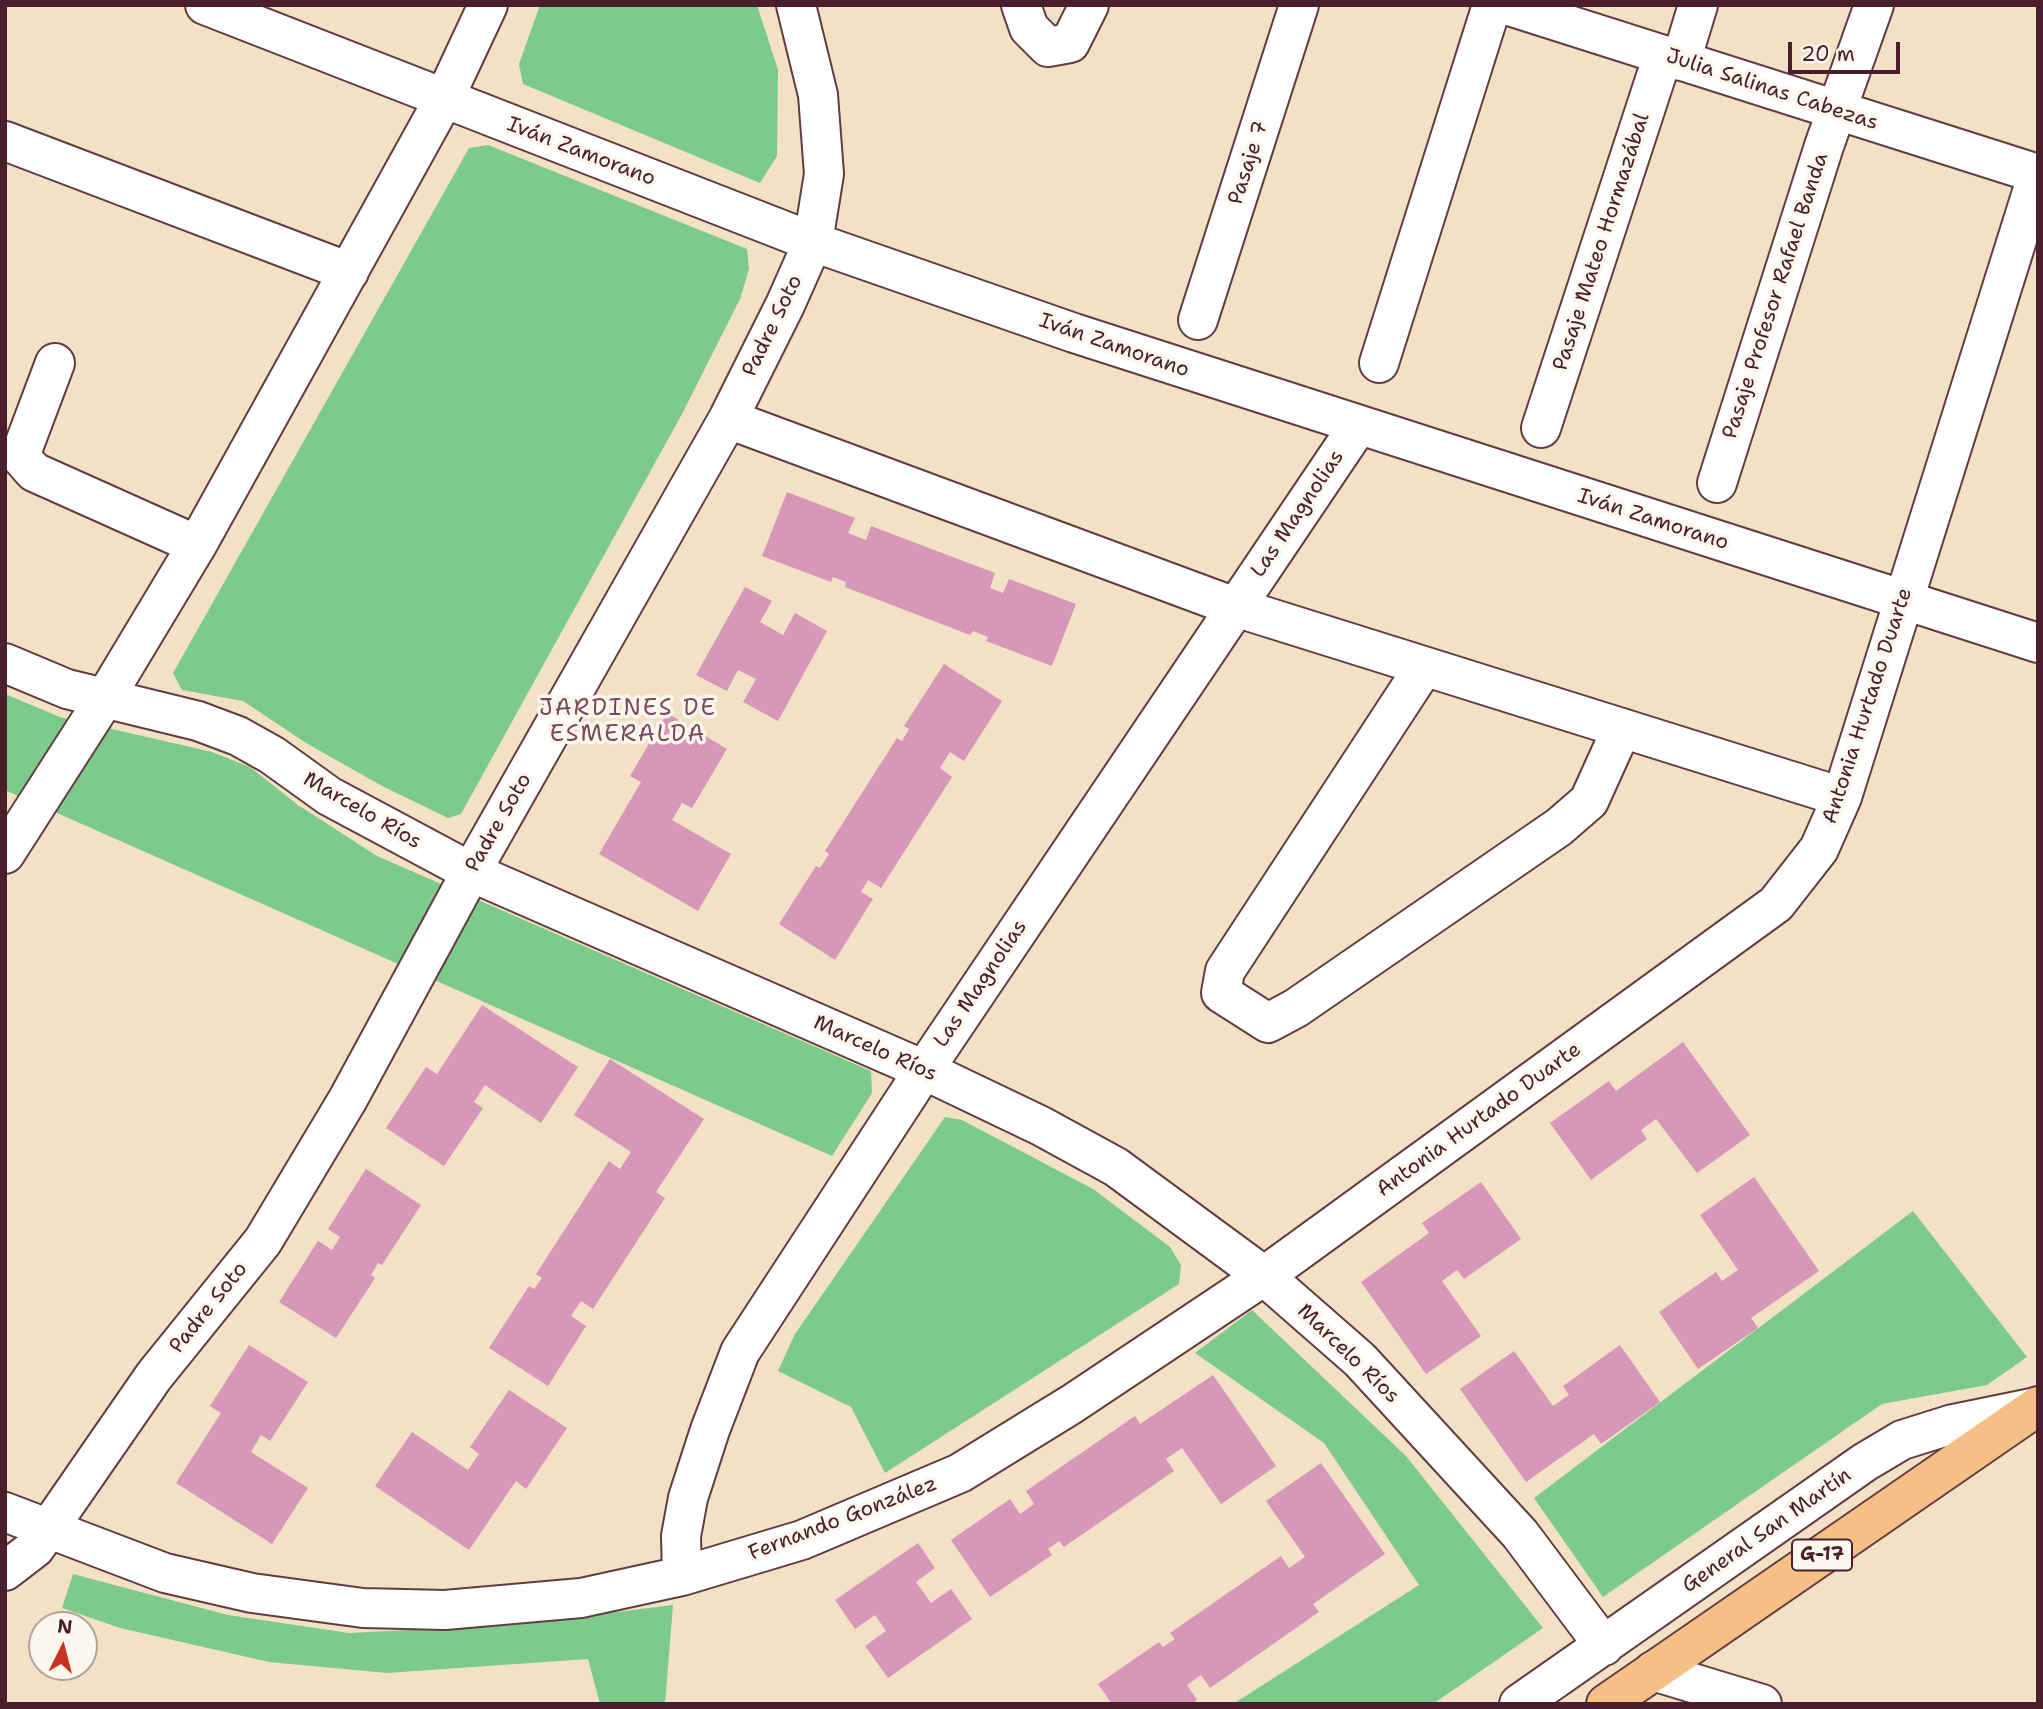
<!DOCTYPE html>
<meta charset="utf-8">
<style>
body{margin:0}
#map{position:relative;width:2043px;height:1709px;overflow:hidden;background:#f3e1c5;font-family:"Shantell Sans",sans-serif}
canvas{display:block}
.frame{position:absolute;inset:0;border:7px solid #4a1f2b;pointer-events:none}
.north{position:absolute;left:28px;top:1611px;width:70px;height:70px;box-sizing:border-box;background:#fbf7ec;border:2px solid #b4a19f;border-radius:50%;rotate:6deg;font-size:19px;font-weight:700;line-height:28px;text-align:center;color:#4a1f2b}
.north::after{content:'';display:block;margin:auto;width:24px;height:32px;background:#c8321e;clip-path:polygon(50% 0,100% 100%,50% 72%,0 100%)}
.scale{position:absolute;left:1788px;top:42px;width:112px;height:32px;box-sizing:border-box;border:4px solid #4a1f2b;border-top:0;padding-left:9px;font-size:21px;line-height:24px;white-space:nowrap;color:#4a1f2b;-webkit-text-stroke:5px #fbf7ec;paint-order:stroke}
</style>
<div id="map">
<canvas width="2043" height="1709"></canvas>
<div class="frame"></div>
<div class="north">N</div>
<div class="scale">20 m</div>
</div>
<script>
const ctx = document.querySelector('canvas').getContext('2d');
ctx.lineJoin = 'round';
function fillPath(path, color) { ctx.fillStyle = color; ctx.fill(path, 'evenodd'); }
function strokePath(path, color, width, dash) { ctx.strokeStyle = color; ctx.lineWidth = width; ctx.lineCap = dash ? 'butt' : 'round'; ctx.setLineDash(dash || []); ctx.stroke(path); }
function write(font, color, halo, rows, align = 'center') {
  ctx.font = font + ' "Shantell Sans",sans-serif'; ctx.lineWidth = 7; ctx.setLineDash([]); ctx.textBaseline = 'middle'; ctx.strokeStyle = halo; ctx.fillStyle = color; for (const [text, x, y, turn = 0] of rows) {
    ctx.save(); ctx.translate(x, y); ctx.rotate((+turn || 0) * Math.PI / 180); ctx.textAlign = isNaN(turn) ? turn : align; if (halo) ctx.strokeText(text, 0, 0); ctx.fillText(text, 0, 0); ctx.restore();
  }
}
const green = new Path2D(`
 M 540,5 L 757,5 L 778,70 L 777,156 L 760,183 L 523,84 L 519,64 Z
 M 488,145 L 747,249 L 749,269 L 740,299 L 682,414 L 461,814 L 448,818 L 384,787 L 306,743 L 243,701 L 182,690 L 173,673 L 469,148 Z
 M 5,694 L 60,717 L 212,752 L 250,767 L 298,805 L 377,856 L 871,1071 L 872,1093 L 832,1156 L 5,790 Z
 M 945,1117 L 962,1120 L 1093,1189 L 1170,1247 L 1181,1265 L 1179,1284 L 885,1473 L 851,1407 L 778,1371 L 795,1334 Z
 M 1913,1211 L 2027,1357 L 1987,1385 L 1882,1404 L 1603,1597 L 1534,1498 Z
 M 1252,1310 L 1406,1456 L 1543,1628 L 1433,1704 L 1233,1704 L 1419,1585 L 1324,1443 L 1195,1353 Z
 M 73,1574 L 228,1615 L 349,1633 L 511,1625 L 673,1605 L 665,1704 L 600,1704 L 588,1659 L 387,1673 L 269,1662 L 120,1628 L 62,1608 Z`);
const building = new Path2D(`
 M 787,492 L 855,518 L 848,533 L 866,540 L 871,526 L 995,573 L 990,588 L 1003,593 L 1009,579 L 1076,604 L 1052,666 L 986,641 L 988,637 L 973,631 L 970,635 L 845,587 L 846,582 L 833,577 L 831,582 L 762,556 Z
 M 745,587 L 772,601 L 760,622 L 783,635 L 795,613 L 827,631 L 778,721 L 743,702 L 756,679 L 738,670 L 727,691 L 696,675 Z
 M 944,664 L 1002,701 L 964,761 L 950,752 L 940,768 L 952,777 L 881,888 L 868,880 L 861,892 L 873,899 L 835,960 L 779,924 L 816,866 L 820,868 L 829,854 L 825,851 L 897,738 L 902,741 L 909,729 L 904,726 Z
 M 667,713 L 727,749 L 692,808 L 682,803 L 672,820 L 731,854 L 698,911 L 599,854 L 641,782 L 630,776 Z
 M 482,1005 L 578,1067 L 541,1123 L 485,1085 L 474,1102 L 483,1108 L 444,1166 L 386,1128 L 426,1067 L 437,1074 Z
 M 1683,1042 L 1750,1135 L 1697,1173 L 1656,1119 L 1641,1130 L 1647,1139 L 1591,1180 L 1550,1123 L 1609,1081 L 1616,1091 Z
 M 610,1059 L 704,1119 L 656,1192 L 665,1198 L 593,1309 L 581,1301 L 571,1316 L 586,1326 L 548,1386 L 489,1348 L 529,1286 L 534,1289 L 542,1278 L 536,1274 L 609,1161 L 620,1169 L 631,1152 L 574,1115 Z
 M 366,1169 L 421,1205 L 382,1265 L 378,1263 L 371,1275 L 375,1278 L 336,1338 L 279,1302 L 318,1241 L 332,1250 L 340,1237 L 328,1229 Z
 M 1754,1177 L 1819,1271 L 1751,1318 L 1758,1328 L 1698,1369 L 1659,1312 L 1716,1272 L 1722,1281 L 1738,1270 L 1700,1215 Z
 M 1481,1182 L 1521,1239 L 1464,1279 L 1457,1270 L 1442,1281 L 1481,1336 L 1426,1374 L 1361,1282 L 1429,1233 L 1422,1223 Z
 M 249,1345 L 308,1382 L 270,1441 L 261,1435 L 251,1452 L 308,1488 L 272,1544 L 176,1483 L 221,1413 L 210,1406 Z
 M 1620,1345 L 1660,1402 L 1601,1444 L 1594,1434 L 1526,1482 L 1460,1389 L 1514,1351 L 1553,1406 L 1569,1395 L 1563,1386 Z
 M 1213,1375 L 1276,1466 L 1221,1504 L 1182,1448 L 1166,1459 L 1174,1471 L 1064,1547 L 1059,1541 L 1048,1549 L 1052,1555 L 990,1597 L 951,1540 L 1010,1499 L 1020,1514 L 1034,1504 L 1026,1491 L 1135,1416 L 1140,1424 Z
 M 509,1390 L 567,1428 L 526,1489 L 516,1481 L 469,1550 L 375,1486 L 412,1432 L 468,1470 L 479,1454 L 470,1447 Z
 M 1321,1463 L 1385,1554 L 1313,1604 L 1319,1612 L 1210,1688 L 1201,1675 L 1187,1685 L 1197,1700 L 1192,1704 L 1112,1704 L 1098,1684 L 1159,1642 L 1163,1647 L 1175,1639 L 1170,1633 L 1281,1556 L 1289,1568 L 1305,1557 L 1266,1501 Z
 M 918,1543 L 935,1568 L 916,1582 L 931,1603 L 951,1589 L 972,1619 L 888,1678 L 865,1646 L 886,1631 L 875,1615 L 855,1629 L 835,1600 Z`);
const minor = new Path2D(`
 M 205,5 L 813,242 L 1074,333 L 2038,643
 M 1021,5 L 1029,28 L 1048,47 L 1070,43 L 1089,5
 M 1506,5 L 2038,174
 M 1681,61 L 1698,5
 M 5,141 L 349,272
 M 1198,320 L 1299,5
 M 55,363 L 20,456 L 34,472 L 197,545
 M 1379,363 L 1492,5
 M 728,419 L 1235,607 L 1842,797
 M 1541,428 L 1663,55
 M 1717,483 L 1824,146 L 1874,5
 M 5,663 L 67,689 L 198,721 L 238,736 L 272,755 L 329,796 L 471,872 L 924,1070 L 1041,1126 L 1116,1167 L 1264,1276 L 1360,1360 L 1520,1534 L 1604,1646
 M 1424,667 L 1225,971 L 1221,993 L 1268,1023 L 1296,1008 L 1559,827 L 1589,801 L 1622,728
 M 5,854 L 105,698 L 197,545 L 444,99 L 488,5
 M 5,1512 L 165,1573 L 252,1593 L 363,1608 L 445,1610 L 581,1598 L 682,1576 L 802,1540 L 960,1473 L 1072,1404 L 1264,1276 L 1776,904 L 1819,849 L 1842,797 L 2038,173
 M 5,1571 L 35,1548 L 154,1376 L 263,1241 L 348,1099 L 471,872 L 728,419 L 785,305 L 813,242 L 824,174 L 818,95 L 796,5
 M 682,1576 L 681,1536 L 688,1498 L 710,1430 L 740,1352 L 924,1070 L 1358,426
 M 1653,1671 L 1762,1704
 M 1519,1704 L 1865,1462 L 1902,1440 L 1953,1424 L 2036,1407`);
const major = new Path2D(`
 M 1606,1704 L 2038,1406`);
const shields = [
 [1822,1555,60]
];
const shieldNames = [
 ["G-17",1822,1555]
];
const streetNames = [
 ["Julia Salinas Cabezas",1772,90,18],
 ["Iván Zamorano",581,152,21],
 ["Pasaje 7",1249,163,-72],
 ["Pasaje Mateo Hormazábal",1602,242,-72],
 ["Pasaje Profesor Rafael Banda",1776,296,-72],
 ["Padre Soto",773,326,-64],
 ["Iván Zamorano",1114,346,19],
 ["Las Magnolias",1298,514,-56],
 ["Iván Zamorano",1653,520,18],
 ["Antonia Hurtado Duarte",1868,706,-72],
 ["Marcelo Ríos",362,811,30],
 ["Padre Soto",499,823,-60],
 ["Las Magnolias",981,984,-56],
 ["Marcelo Ríos",875,1049,24],
 ["Antonia Hurtado Duarte",1479,1120,-36],
 ["Padre Soto",209,1308,-51],
 ["Marcelo Ríos",1348,1354,44],
 ["Fernando González",843,1519,-21],
 ["General San Martín",1767,1531,-35]
];
const neighbourhoodNames = [
 ["JARDINES DE",628,709],
 ["ESMERALDA",628,735]
];
fillPath(green, '#7dcb8b');
fillPath(building, '#d697b9');
strokePath(minor, '#633c42', 42);
strokePath(major, '#633c42', 42);
strokePath(minor, '#fff', 38);
strokePath(major, '#f5bf86', 38);
for (const [x, y, w] of shields) { const box = new Path2D(); box.roundRect(x - w / 2, y - 15.5, w, 31, 5); ctx.fillStyle = '#fbf7ec'; ctx.fill(box); strokePath(box, '#4a1f2b', 2); }
write('bold 19px', '#4a1f2b', null, shieldNames);
write('21px', '#4a1f2b', '#fbf7ec', streetNames);
ctx.letterSpacing = '2px';
write('23px', '#7b495d', '#fbf7ec', neighbourhoodNames);
ctx.letterSpacing = '0px';
</script>
